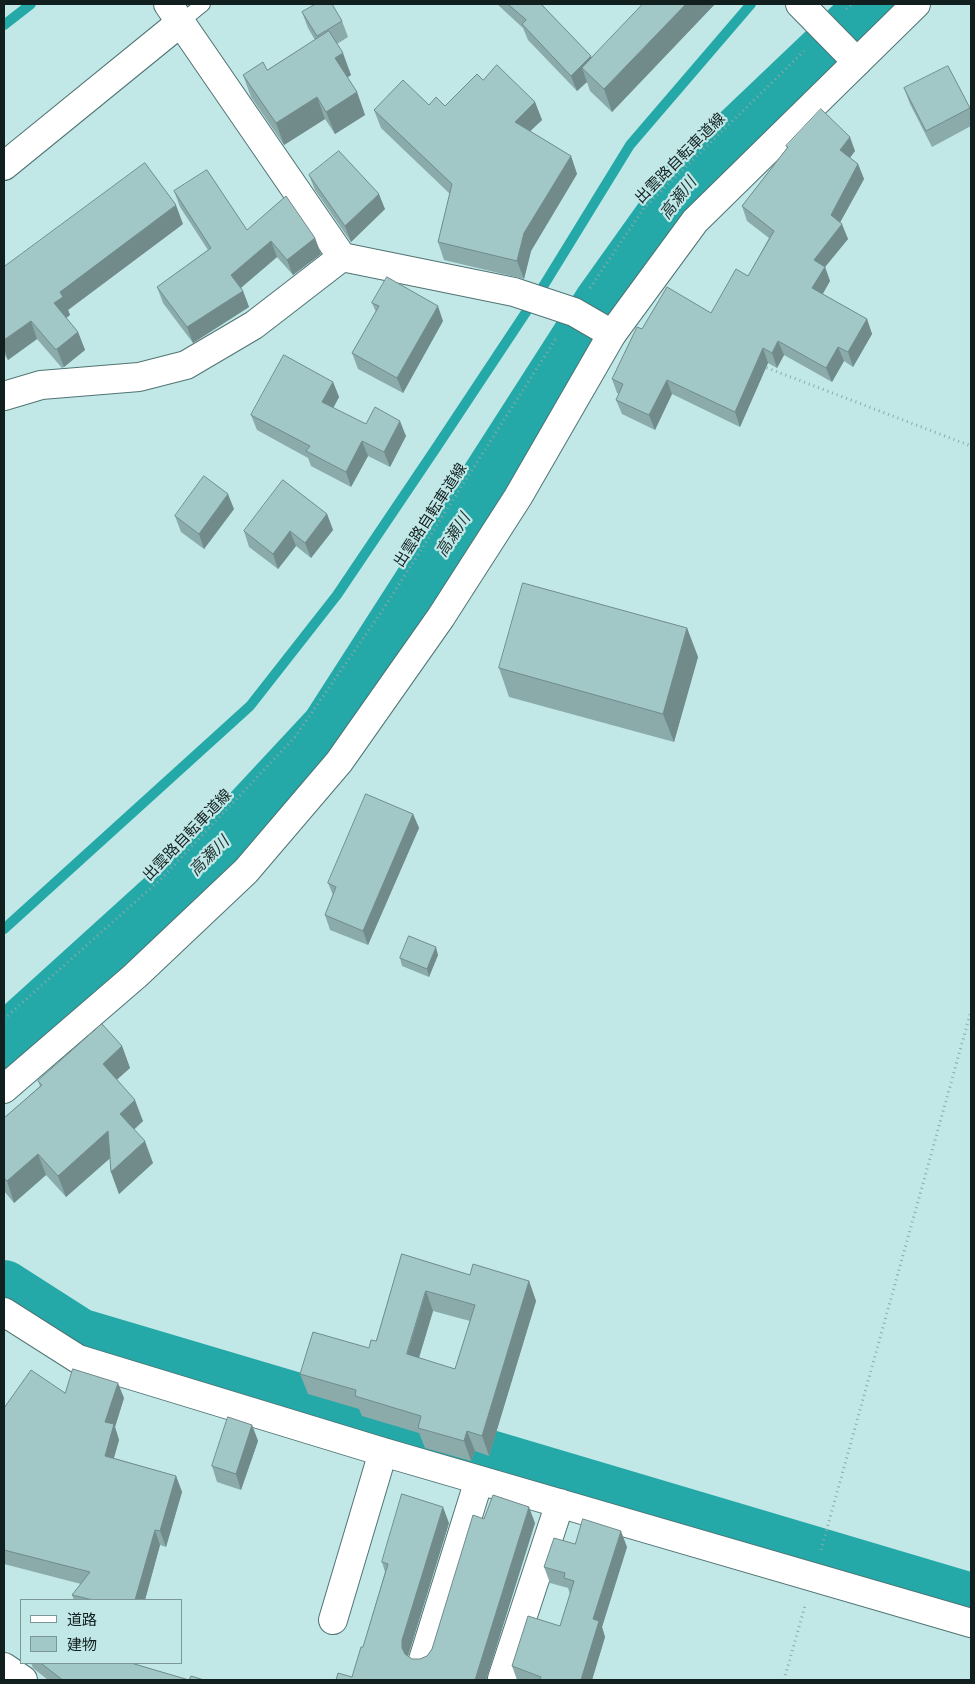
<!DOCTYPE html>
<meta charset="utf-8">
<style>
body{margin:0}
#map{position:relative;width:975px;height:1684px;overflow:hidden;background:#c1e8e7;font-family:Ubuntu,"Noto Sans JP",sans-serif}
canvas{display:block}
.frame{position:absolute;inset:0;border:5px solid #111f1f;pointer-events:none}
.legend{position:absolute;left:20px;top:1599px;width:162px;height:65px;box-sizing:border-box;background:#c1e8e7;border:1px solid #7b9897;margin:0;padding:6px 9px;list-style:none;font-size:15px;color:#111f1f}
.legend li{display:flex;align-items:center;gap:10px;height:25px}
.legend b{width:25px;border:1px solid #7b9897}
</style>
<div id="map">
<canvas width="975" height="1684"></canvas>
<div class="frame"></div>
<ul class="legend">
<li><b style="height:6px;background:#fff"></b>道路</li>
<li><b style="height:14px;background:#a2c7c7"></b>建物</li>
</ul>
</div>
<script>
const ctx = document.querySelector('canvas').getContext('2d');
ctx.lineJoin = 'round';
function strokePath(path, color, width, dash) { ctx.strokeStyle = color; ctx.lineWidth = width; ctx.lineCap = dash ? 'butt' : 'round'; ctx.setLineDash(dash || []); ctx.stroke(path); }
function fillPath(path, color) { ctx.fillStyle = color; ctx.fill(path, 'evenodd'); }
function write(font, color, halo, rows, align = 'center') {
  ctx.font = font + ' Ubuntu,"Noto Sans JP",sans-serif'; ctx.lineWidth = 4.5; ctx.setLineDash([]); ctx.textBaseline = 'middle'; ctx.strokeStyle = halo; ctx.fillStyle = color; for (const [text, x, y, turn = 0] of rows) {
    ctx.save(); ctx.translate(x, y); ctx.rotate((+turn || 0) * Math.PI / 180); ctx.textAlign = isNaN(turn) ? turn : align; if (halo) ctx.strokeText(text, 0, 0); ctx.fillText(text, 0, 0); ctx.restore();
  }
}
const stream = new Path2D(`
 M 4,25 L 31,4
 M 4,929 L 250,706 L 337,595 L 436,448 L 544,285 L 630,145 L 751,4`);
const river = new Path2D(`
 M 4,1043 L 207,859 L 329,728 L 601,304 L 688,182 L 875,4
 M 4,1288 L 79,1336 L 971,1601`);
const path = new Path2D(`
 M 846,9 L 852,4
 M 590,288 L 644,208 L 804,51
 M 762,366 L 971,446
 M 4,1019 L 161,879 L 295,737 L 382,611 L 557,337
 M 821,1550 L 971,1011
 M 784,1680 L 805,1606`);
const lane = new Path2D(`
 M 181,22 L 203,4`);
const street = new Path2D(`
 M 168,4 L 342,257 L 514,292 L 574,312 L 612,334
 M 800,4 L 857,62
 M 4,166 L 181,22
 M 4,396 L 41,385 L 139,377 L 186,365 L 254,325 L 342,257
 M 4,1312 L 78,1359 L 383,1452 L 971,1623
 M 333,1620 L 383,1452
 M 423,1660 L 479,1480
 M 4,1667 L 23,1680
 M 502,1679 L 560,1503`);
const secondary = new Path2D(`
 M 4,1089 L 135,976 L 246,871 L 339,762 L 441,617 L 518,497 L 612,334 L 695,221 L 916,4`);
const wall = new Path2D(`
 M 497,4 L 541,4 L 592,58 L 643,4 L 715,4 L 612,112 L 590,91 L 587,82 L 577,91 L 528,40 L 523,28 Z
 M 302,12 L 342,21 L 348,37 L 337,44 L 351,75 L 347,78 L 357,92 L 365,115 L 335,134 L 325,119 L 284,145 L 251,97 L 243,75 L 267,70 L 315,40 L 308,28 Z
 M 483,80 L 535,102 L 542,120 L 530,131 L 571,156 L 577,174 L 531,251 L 524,279 L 444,260 L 438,242 L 450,194 L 381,128 L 374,110 L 429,105 L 445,106 Z
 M 904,88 L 970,108 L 971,110 L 971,126 L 932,147 L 910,104 Z
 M 786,146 L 855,151 L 850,158 L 858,164 L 864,179 L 840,222 L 848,239 L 825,267 L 830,281 L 823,294 L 867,319 L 872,334 L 853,367 L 844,361 L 832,382 L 784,355 L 777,368 L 768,363 L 740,427 L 672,394 L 655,430 L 622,414 L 616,400 L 619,394 L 617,393 L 612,379 L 642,329 L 711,313 L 748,276 L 769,238 L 747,221 L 742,206 L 787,148 Z
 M 309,175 L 385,209 L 351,242 L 315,190 Z
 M 174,191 L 247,230 L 315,238 L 321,254 L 293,275 L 277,257 L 241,288 L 243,291 L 249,307 L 193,343 L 163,303 L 157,287 L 208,250 L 180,207 Z
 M 183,224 L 68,310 L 70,315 L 66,318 L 78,332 L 85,350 L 64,367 L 62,368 L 37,339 L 8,360 L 4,354 L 4,267 Z
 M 372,303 L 443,321 L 403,393 L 358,369 L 352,353 L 376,312 Z
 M 333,382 L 339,397 L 333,408 L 366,424 L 406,436 L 390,467 L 368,456 L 351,487 L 311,466 L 308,458 L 257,430 L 251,415 Z
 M 234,509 L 204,549 L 181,532 L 175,516 Z
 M 327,514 L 333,530 L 311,558 L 296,546 L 278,569 L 249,547 L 244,531 Z
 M 687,628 L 698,657 L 674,742 L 509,697 L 499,668 Z
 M 413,814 L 419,828 L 368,945 L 330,930 L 325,915 L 333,895 L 328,883 Z
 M 438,955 L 429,977 L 402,966 L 400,958 Z
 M 122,1046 L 130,1068 L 117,1079 L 143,1121 L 134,1130 L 153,1163 L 119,1194 L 111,1172 L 110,1158 L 66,1197 L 46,1175 L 14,1203 L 4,1191 L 4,1118 L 40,1086 L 38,1081 Z
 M 402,1254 L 470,1275 L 529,1281 L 536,1301 L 489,1456 L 475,1451 L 471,1461 L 425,1448 L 419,1433 L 362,1416 L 359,1409 L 308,1394 L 300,1374 L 369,1348 L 376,1341 ZM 433,1311 L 470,1321 L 455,1369 L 419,1358 Z
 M 65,1393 L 124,1398 L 115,1427 L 119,1440 L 114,1458 L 176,1476 L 182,1492 L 166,1547 L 160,1545 L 145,1600 L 74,1600 L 72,1595 L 81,1584 L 4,1564 L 4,1407 Z
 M 252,1425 L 258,1441 L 241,1490 L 217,1482 L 212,1466 Z
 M 484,1519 L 535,1523 L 486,1680 L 336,1680 L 352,1677 L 363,1647 L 385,1572 L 382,1562 L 449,1523 L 408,1656 L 412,1659 L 420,1659 L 427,1656 L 432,1649 Z
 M 575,1544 L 627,1547 L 602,1627 L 605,1637 L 592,1680 L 517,1680 L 512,1666 L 560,1626 L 570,1594 L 568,1588 L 550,1583 L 544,1567 Z
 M 31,1663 L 131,1663 L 189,1680 L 204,1680 L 48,1680 L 33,1668 Z`);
const shadedWall = new Path2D(`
 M 686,4 L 715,4 L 612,112 L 604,89 Z
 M 343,53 L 351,75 L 343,80 L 335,58 Z
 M 591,56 L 597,72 L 582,68 L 587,82 L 577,91 L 571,76 Z
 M 357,92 L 365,115 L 335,134 L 326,112 Z
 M 317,97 L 325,119 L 284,145 L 276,123 Z
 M 535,102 L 542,120 L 521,140 L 515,122 Z
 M 850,137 L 855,151 L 845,164 L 840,150 Z
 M 571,156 L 577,174 L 531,251 L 524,279 L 517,261 L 524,233 Z
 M 858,164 L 864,179 L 836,230 L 831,215 Z
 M 379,194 L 385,209 L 351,242 L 345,226 Z
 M 176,205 L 183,224 L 68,310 L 70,315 L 61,322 L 54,303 L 60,292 Z
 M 842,224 L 848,239 L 825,267 L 830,281 L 817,303 L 812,288 L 814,260 Z
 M 315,238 L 321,254 L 293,275 L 287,260 Z
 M 271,241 L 277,257 L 237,291 L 231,275 Z
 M 243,291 L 249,307 L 193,343 L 187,327 Z
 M 438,306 L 443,321 L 403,393 L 397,378 Z
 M 867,319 L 872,334 L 853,367 L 848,352 Z
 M 31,321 L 37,339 L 8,360 L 4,348 L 4,340 Z
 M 78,332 L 85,350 L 64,367 L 57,349 Z
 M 778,341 L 784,355 L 777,368 L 772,353 Z
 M 838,347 L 844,361 L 832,382 L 826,368 Z
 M 763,348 L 768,363 L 740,427 L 735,412 Z
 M 667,380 L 672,394 L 655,430 L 649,415 Z
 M 333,382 L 339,397 L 328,418 L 322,402 Z
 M 400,421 L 406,436 L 390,467 L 384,452 Z
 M 362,441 L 368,456 L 351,487 L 346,472 Z
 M 228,494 L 234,509 L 204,549 L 199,534 Z
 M 327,514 L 333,530 L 311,558 L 305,543 Z
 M 290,531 L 296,546 L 278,569 L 273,554 Z
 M 687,628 L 698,657 L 674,742 L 663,714 Z
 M 413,814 L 419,828 L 368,945 L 363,931 Z
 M 436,947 L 438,955 L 429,977 L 427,969 Z
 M 122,1046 L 130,1068 L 111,1085 L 103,1064 Z
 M 135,1100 L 143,1121 L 127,1135 L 120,1114 Z
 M 108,1131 L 116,1153 L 66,1197 L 58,1176 Z
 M 145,1141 L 153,1163 L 119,1194 L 111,1172 Z
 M 38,1154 L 46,1175 L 14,1203 L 7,1181 Z
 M 529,1281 L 536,1301 L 489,1456 L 482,1436 Z
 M 426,1291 L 433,1311 L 414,1374 L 407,1354 Z
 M 118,1383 L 124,1398 L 115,1427 L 119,1440 L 110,1471 L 105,1456 L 105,1422 Z
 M 252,1425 L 258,1441 L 241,1490 L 236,1474 Z
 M 467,1431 L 475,1451 L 471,1461 L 464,1441 Z
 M 176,1476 L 182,1492 L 166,1547 L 160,1531 Z
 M 443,1507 L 449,1523 L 408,1656 L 408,1664 L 402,1648 L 402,1640 Z
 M 529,1507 L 535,1523 L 486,1680 L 475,1680 Z
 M 155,1530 L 160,1545 L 145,1600 L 135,1600 Z
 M 621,1531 L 627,1547 L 602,1627 L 605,1637 L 592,1680 L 581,1680 L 593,1619 Z`);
const building = new Path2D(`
 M 316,4 L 332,4 L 342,21 L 317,36 L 302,12 Z
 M 508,4 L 541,4 L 591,56 L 571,76 L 522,24 L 526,20 Z
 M 643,4 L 686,4 L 604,89 L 582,68 Z
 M 329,31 L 343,53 L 335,58 L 357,92 L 326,112 L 317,97 L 276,123 L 243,75 L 263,62 L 267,70 Z
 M 497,65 L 535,102 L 515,122 L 571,156 L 524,233 L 517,261 L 438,242 L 452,184 L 374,110 L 403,80 L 429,105 L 436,97 L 445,106 L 477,74 L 483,80 Z
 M 948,66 L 970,108 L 926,131 L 904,88 Z
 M 821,109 L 850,137 L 840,150 L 858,164 L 831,215 L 842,224 L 814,260 L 825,267 L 812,288 L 867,319 L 848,352 L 838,347 L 826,368 L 778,341 L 772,353 L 763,348 L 735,412 L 667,380 L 649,415 L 616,400 L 623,384 L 612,379 L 637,327 L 642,329 L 667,287 L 711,313 L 736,269 L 748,276 L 774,231 L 742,206 L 788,147 L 786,146 Z
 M 339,151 L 379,194 L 345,226 L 309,175 Z
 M 145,163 L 176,205 L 60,292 L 63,297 L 54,303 L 78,332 L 57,349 L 55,349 L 31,321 L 4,340 L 4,267 Z
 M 207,170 L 247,230 L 286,196 L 315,238 L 287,260 L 271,241 L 231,275 L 243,291 L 187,327 L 157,287 L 211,248 L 174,191 Z
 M 387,277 L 438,306 L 397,378 L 352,353 L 379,306 L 372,303 Z
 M 284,355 L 333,382 L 322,402 L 366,424 L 375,407 L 400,421 L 384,452 L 362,441 L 346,472 L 306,451 L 310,446 L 251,415 Z
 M 204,476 L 228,494 L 199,534 L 175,516 Z
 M 283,480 L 327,514 L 305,543 L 290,531 L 273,554 L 244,531 Z
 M 523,583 L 687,628 L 663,714 L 499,668 Z
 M 366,794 L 413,814 L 363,931 L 325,915 L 336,887 L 328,883 Z
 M 409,936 L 436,947 L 427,969 L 400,958 Z
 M 102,1024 L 122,1046 L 103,1064 L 135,1100 L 120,1114 L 145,1141 L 111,1172 L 108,1131 L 58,1176 L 38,1154 L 7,1181 L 4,1178 L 4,1118 L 42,1085 L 38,1081 Z
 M 402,1254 L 470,1275 L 473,1264 L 529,1281 L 482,1436 L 467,1431 L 464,1441 L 418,1428 L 421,1416 L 355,1396 L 356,1390 L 300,1374 L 313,1332 L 369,1348 L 371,1340 L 376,1341 ZM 426,1291 L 475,1305 L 455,1369 L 407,1354 Z
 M 73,1369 L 118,1383 L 105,1422 L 114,1424 L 105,1456 L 176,1476 L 160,1531 L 155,1530 L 135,1600 L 93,1600 L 72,1595 L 90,1572 L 4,1550 L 4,1407 L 4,1408 L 31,1370 L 65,1393 Z
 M 228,1417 L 252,1425 L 236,1474 L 212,1466 Z
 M 402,1494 L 443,1507 L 402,1640 L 402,1648 L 405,1654 L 412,1659 L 420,1659 L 427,1656 L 432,1649 L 473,1515 L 484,1519 L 493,1495 L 529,1507 L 475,1680 L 336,1680 L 338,1673 L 352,1677 L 361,1647 L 363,1647 L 388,1564 L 382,1562 Z
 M 583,1519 L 621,1531 L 593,1619 L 599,1621 L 581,1680 L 540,1680 L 541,1677 L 512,1666 L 528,1616 L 560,1626 L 574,1581 L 564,1578 L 565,1573 L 544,1567 L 554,1538 L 575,1544 Z
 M 41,1663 L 131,1663 L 189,1680 L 191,1676 L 204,1680 L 63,1680 Z`);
const streetNames = [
 ["出雲路自転車道線",680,158,-45],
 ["出雲路自転車道線",430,515,-57],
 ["出雲路自転車道線",187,835,-46]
];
const waterNames = [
 ["高瀬川",678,198,-52],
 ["高瀬川",453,535,-57],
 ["高瀬川",209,856,-45]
];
strokePath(stream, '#24a8a8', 10);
strokePath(river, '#24a8a8', 56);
strokePath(lane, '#507373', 16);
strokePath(street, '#507373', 30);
strokePath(secondary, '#507373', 30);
strokePath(path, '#8baaaa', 3, [1, 4]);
strokePath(lane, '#fff', 14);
strokePath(street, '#fff', 28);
strokePath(secondary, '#fff', 28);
fillPath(wall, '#8babab');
fillPath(shadedWall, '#718b8b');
fillPath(building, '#a2c7c7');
strokePath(building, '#718b8b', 1);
write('15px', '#111f1f', '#c1e8e7', streetNames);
write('italic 16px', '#1d3232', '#c1e8e7', waterNames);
</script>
